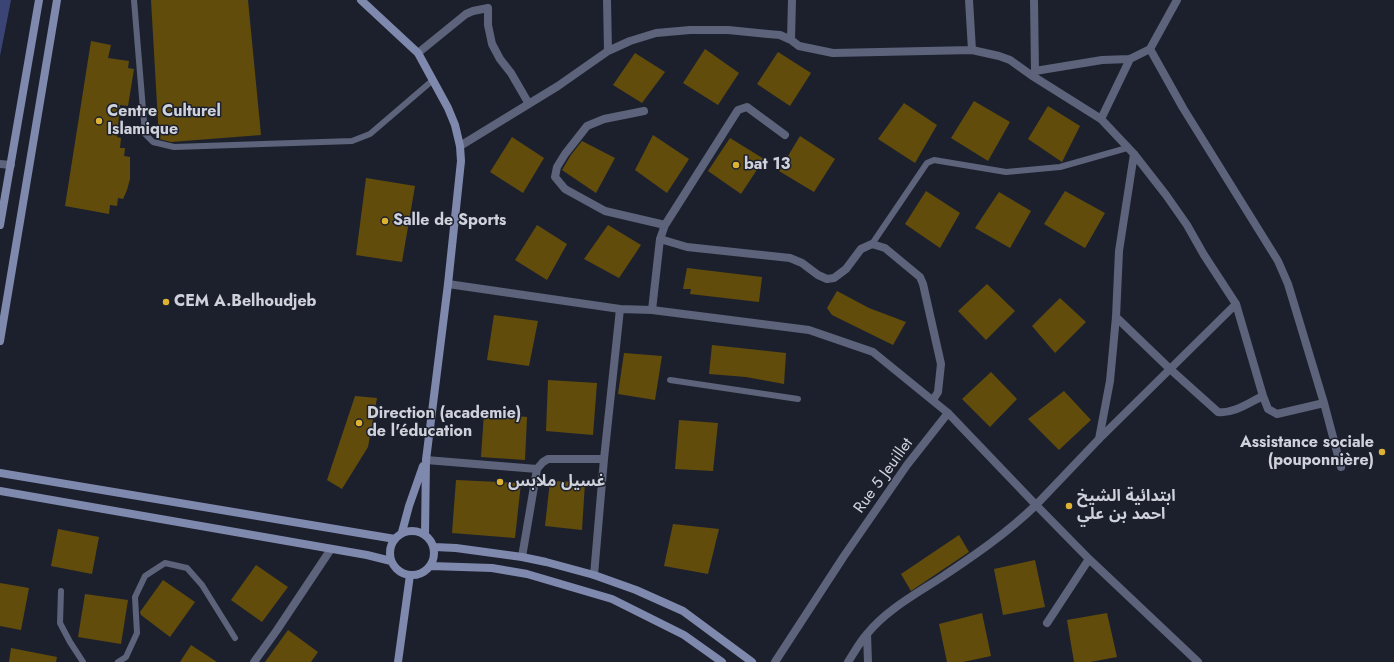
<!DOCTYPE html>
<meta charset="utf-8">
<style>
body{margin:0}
canvas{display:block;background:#1c202d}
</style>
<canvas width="1394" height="662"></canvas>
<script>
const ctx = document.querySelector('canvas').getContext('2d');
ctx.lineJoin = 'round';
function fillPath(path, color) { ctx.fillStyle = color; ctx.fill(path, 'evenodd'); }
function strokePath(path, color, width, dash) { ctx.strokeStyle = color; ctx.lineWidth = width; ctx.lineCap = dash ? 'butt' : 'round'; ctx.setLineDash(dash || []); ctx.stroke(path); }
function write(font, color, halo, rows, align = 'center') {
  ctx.font = font + ' Jost,"Noto Sans Arabic",sans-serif'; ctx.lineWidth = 3; ctx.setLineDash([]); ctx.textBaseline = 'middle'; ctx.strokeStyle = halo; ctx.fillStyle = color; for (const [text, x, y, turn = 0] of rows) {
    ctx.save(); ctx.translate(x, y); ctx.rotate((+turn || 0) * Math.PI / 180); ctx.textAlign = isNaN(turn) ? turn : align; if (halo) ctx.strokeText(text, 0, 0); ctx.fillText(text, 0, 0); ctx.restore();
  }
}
const green = new Path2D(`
 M 0,0 L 11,0 L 0,56 Z`);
const building = new Path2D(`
 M 151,0 L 248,0 L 261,135 L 171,142 L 159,139 Z
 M 91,41 L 111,45 L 108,58 L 129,61 L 128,68 L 134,69 L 128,106 L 120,105 L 117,137 L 121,138 L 120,148 L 125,148 L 124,156 L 130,157 L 130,179 L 127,190 L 123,199 L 118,198 L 117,206 L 110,205 L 109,214 L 65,206 Z
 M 705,49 L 739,73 L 718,105 L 683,83 Z
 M 778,52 L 811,73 L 790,106 L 757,84 Z
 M 635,53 L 665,72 L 642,103 L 613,85 Z
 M 974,101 L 1010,122 L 988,161 L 951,138 Z
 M 904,103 L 937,125 L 915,163 L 878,139 Z
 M 1048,106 L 1080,126 L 1062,162 L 1028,139 Z
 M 653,135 L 689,159 L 667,193 L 635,170 Z
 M 800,136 L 835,159 L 814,192 L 779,171 Z
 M 512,137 L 544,158 L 523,193 L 490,172 Z
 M 730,138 L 764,159 L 741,194 L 708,171 Z
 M 582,141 L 615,158 L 596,193 L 562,170 L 571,155 Z
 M 366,178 L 415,186 L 402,262 L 356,255 Z
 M 926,191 L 960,213 L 940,248 L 905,224 Z
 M 1065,191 L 1105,213 L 1085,248 L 1044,224 Z
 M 999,192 L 1031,211 L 1010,248 L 975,228 Z
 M 537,225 L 567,244 L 547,280 L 515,260 Z
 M 608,225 L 641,245 L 619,278 L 584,259 Z
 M 687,268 L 762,277 L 759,302 L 690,294 L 691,289 L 683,289 Z
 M 987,284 L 1015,311 L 986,340 L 958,311 Z
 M 837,291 L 869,308 L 906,322 L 893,345 L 832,315 L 827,308 Z
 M 1060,298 L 1086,322 L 1055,353 L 1032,326 Z
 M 494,315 L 538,321 L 529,366 L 487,360 Z
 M 712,345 L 786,353 L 784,384 L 746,377 L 709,374 Z
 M 624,353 L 662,356 L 655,400 L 618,394 Z
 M 991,372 L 1017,399 L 990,427 L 962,399 Z
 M 548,380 L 597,383 L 593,435 L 546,431 Z
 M 1064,391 L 1091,420 L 1059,450 L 1028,419 Z
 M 355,396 L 377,398 L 368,447 L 342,489 L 327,480 Z
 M 484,413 L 527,417 L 525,460 L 481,457 Z
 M 679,420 L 718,423 L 713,471 L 675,469 Z
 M 456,480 L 521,483 L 515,538 L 452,533 Z
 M 550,481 L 585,482 L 582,530 L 545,526 Z
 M 673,524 L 719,529 L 708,574 L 664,566 Z
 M 58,529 L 99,537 L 92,574 L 51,566 Z
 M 959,535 L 969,552 L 911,591 L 901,574 Z
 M 1035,560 L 1045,607 L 1003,615 L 994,569 Z
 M 256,565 L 288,587 L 262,622 L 231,600 Z
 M 163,580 L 195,602 L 170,637 L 141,615 L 140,612 Z
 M 0,583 L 29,588 L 21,630 L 0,626 Z
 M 85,594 L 128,600 L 121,644 L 78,637 Z
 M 982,613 L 991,656 L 963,662 L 947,662 L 939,624 Z
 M 1107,613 L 1117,657 L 1090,662 L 1074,662 L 1067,620 Z
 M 288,630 L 318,652 L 311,662 L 265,662 Z
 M 191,645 L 217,662 L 180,662 Z
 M 11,648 L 57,657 L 56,662 L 9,662 Z`);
const lane = new Path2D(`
 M 134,0 L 145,134 L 153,142 L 174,147 L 352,141 L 370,134 L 433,80
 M 872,244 L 927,163 L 934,160 L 1006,172 L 1060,167 L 1127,148
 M 670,380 L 798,399
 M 61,591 L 60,623 L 70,642 L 83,662
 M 118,662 L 126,657 L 137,633 L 135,597 L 145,576 L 165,563 L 187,568 L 202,585 L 235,638`);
const street = new Path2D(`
 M 607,0 L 608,51
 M 969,0 L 972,50
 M 791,40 L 792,0
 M 1150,49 L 1183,108 L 1278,261 L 1288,284 L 1324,403 L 1341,467
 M 418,53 L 466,14 L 473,11 L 488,8 L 488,25 L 492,44 L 500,59 L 511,73 L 529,104
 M 1035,71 L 1102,60 L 1130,59 L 1150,49 L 1177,0
 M 1032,74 L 1035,71 L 1034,0
 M 644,111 L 604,119 L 587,126 L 565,154 L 557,167 L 555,177 L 565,189 L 605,211 L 665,225
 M 1101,119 L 1130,59
 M 460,146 L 558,86 L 608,51 L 630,41 L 656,33 L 690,30 L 728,30 L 768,34 L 780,35 L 791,40 L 799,46 L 833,53 L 972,50 L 999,56 L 1010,60 L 1031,75 L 1101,119 L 1134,154 L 1166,195 L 1187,225 L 1204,255 L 1236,304 L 1263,396 L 1268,409 L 1277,414 L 1324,403
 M 0,164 L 11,165
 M 660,239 L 687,247 L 790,258 L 802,263 L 818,275 L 827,279 L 834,278 L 846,269 L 861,249 L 872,244 L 885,248 L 920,277 L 923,284 L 941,364 L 938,392 L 933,400
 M 448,284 L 620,309 L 652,310 L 809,330 L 873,352 L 948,413 L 1036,505 C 1007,533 975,555 942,577 C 916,594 886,610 867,634 C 859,643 854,653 848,662
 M 652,310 L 660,239 L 665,225 L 738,110 L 747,107 L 785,135
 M 1116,317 L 1170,369 L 1218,412 C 1234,414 1250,402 1263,396
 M 1099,439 L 1110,381 L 1116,317 L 1119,251 L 1134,154
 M 426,460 L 537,469
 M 537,469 L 543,462 L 548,459 L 604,459
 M 522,557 L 537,469
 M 594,575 L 604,459 L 620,309
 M 1047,623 L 1089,559
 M 867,634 L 868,662
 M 254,662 L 277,630 L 331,549
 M 775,662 L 844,556 L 907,465 L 948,413
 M 1198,662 L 1089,559 L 1036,505 L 1099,439 L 1236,304`);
const secondary = new Path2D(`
 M 361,0 L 418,53 L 448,108 L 455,125 L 460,146 L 461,161 L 448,284 L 426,460 L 425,534
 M 0,225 L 39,0
 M 0,341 L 57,0
 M 0,473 L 395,539
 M 0,491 L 367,555 L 391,561
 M390 553a22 22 0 1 1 44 0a22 22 0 1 1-44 0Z
 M 402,532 L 409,506 L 423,466
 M 434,547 L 456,548 L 522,557 L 546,562 L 594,575 L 636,590 L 683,611 L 752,662
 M 431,566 L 492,568 L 527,574 L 612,599 L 684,635 L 722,662
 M 398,662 L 410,575`);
const markers = [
 [99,121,4,"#ddb233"],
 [736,165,4,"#ddb233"],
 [385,221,4,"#ddb233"],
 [166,302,4,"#ddb233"],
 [359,423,4,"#ddb233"],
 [1382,452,4,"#ddb233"],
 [500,482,4,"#ddb233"],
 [1069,506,4,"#ddb233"]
];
const poiNames = [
 ["Centre Culturel",107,112],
 ["Islamique",107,130],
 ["bat 13",744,165],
 ["Salle de Sports",393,221],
 ["CEM A.Belhoudjeb",174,302],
 ["Direction (academie)",367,414],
 ["de l'éducation",367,432],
 ["Assistance sociale",1374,443,"right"],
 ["(pouponnière)",1374,461,"right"],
 ["غسيل ملابس",508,482],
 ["ابتدائية الشيخ",1077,497],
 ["احمد بن علي",1077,515]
];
const streetNames = [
 ["Rue 5 Jeuillet",884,476,-54]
];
fillPath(green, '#3a4575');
fillPath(building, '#614c0b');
strokePath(lane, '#5c637a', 6);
strokePath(street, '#5c637a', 8);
strokePath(secondary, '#7e89ad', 8);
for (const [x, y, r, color] of markers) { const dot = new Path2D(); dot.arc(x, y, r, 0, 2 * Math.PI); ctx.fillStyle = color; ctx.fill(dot); strokePath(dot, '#1c202d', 1.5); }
write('bold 16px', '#cfd2db', '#1c202d', poiNames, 'left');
write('16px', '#cfd2db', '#1c202d', streetNames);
</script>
